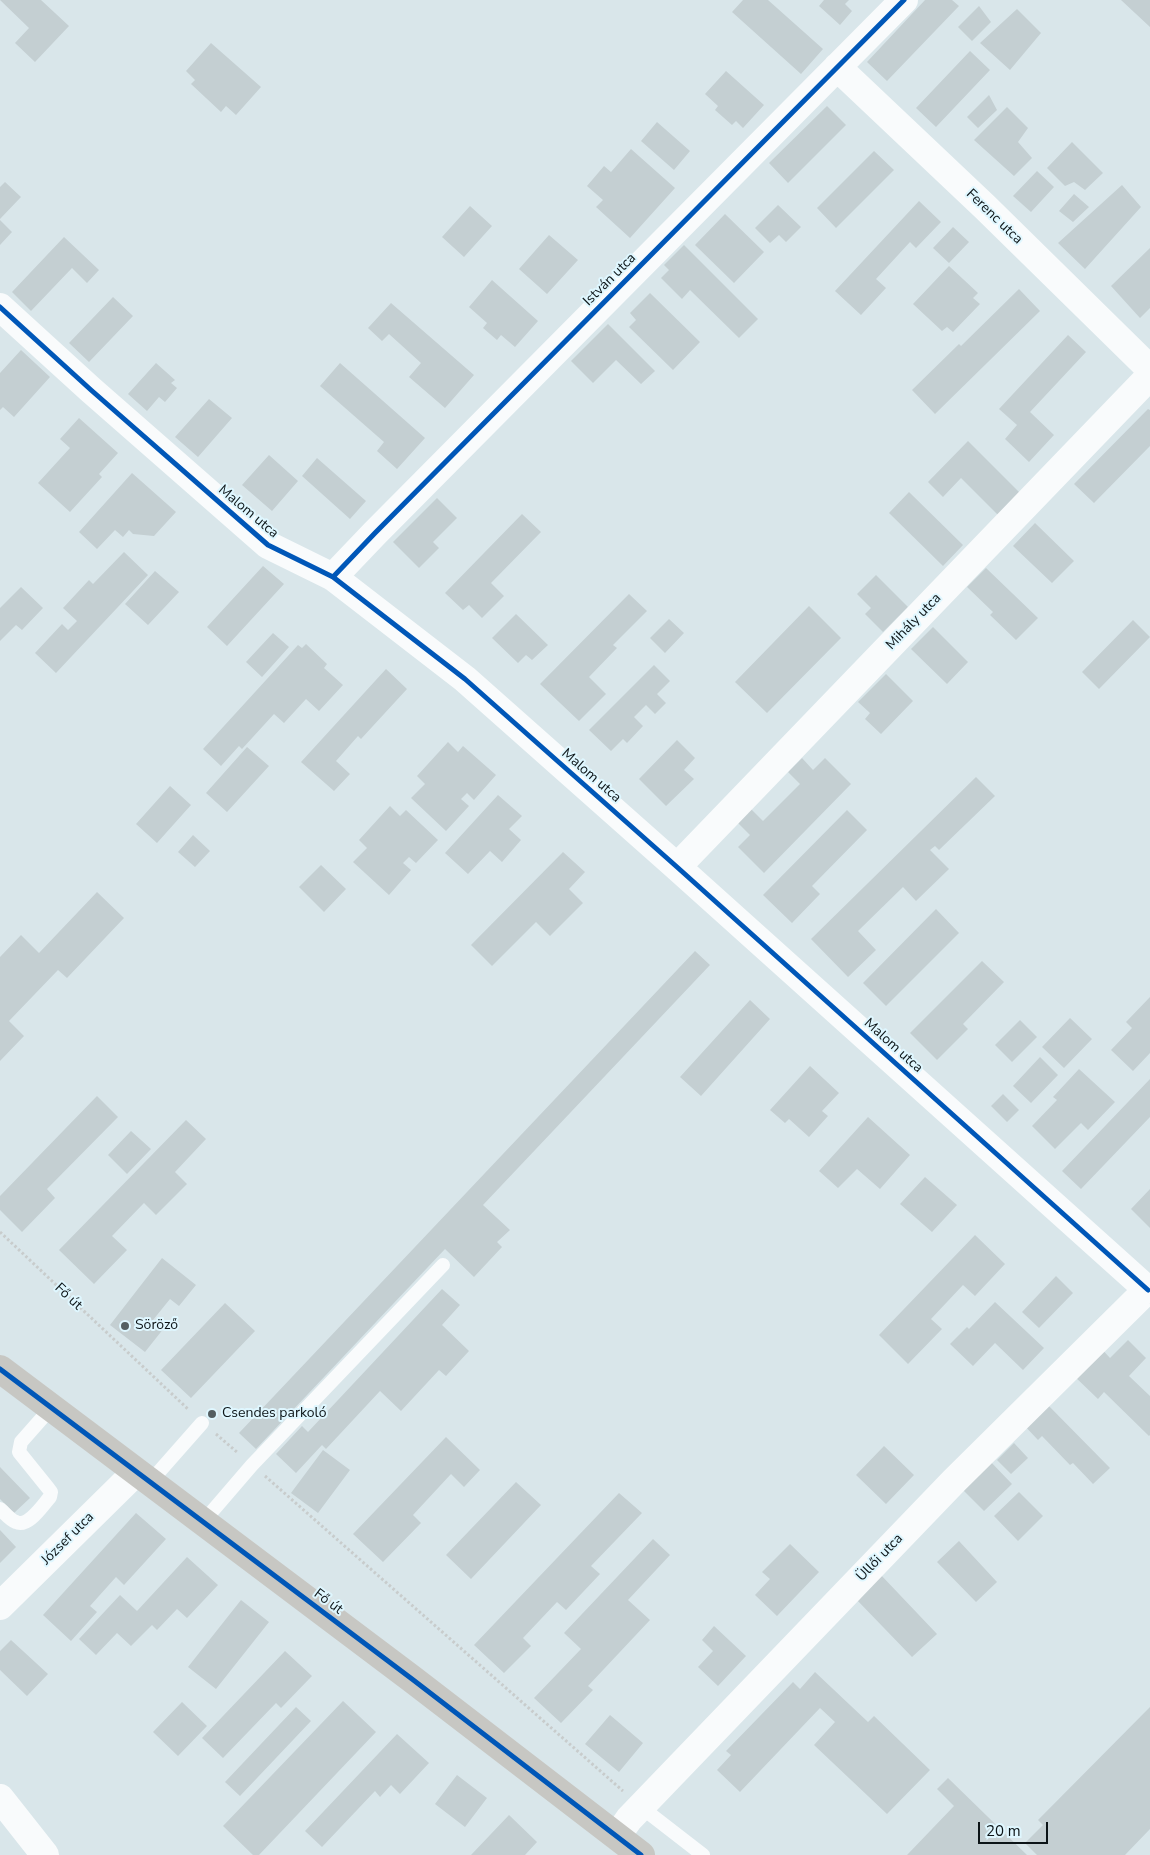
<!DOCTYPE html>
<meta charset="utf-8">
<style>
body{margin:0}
#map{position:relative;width:1150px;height:1855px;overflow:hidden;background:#d9e6ea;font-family:"Nunito Sans",sans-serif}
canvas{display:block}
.scale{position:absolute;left:978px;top:1822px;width:70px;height:22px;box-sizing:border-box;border:2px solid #0c1417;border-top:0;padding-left:6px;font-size:15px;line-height:18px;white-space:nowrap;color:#0c1417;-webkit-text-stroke:4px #dff7ff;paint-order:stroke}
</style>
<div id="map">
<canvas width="1150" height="1855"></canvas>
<div class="scale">20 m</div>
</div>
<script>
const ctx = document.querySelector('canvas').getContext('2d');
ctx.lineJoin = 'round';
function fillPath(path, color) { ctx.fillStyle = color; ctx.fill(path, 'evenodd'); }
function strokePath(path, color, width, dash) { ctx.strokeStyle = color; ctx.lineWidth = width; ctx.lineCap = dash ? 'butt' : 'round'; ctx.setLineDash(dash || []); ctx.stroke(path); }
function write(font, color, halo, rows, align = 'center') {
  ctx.font = font + ' "Nunito Sans",sans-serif'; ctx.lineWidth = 4; ctx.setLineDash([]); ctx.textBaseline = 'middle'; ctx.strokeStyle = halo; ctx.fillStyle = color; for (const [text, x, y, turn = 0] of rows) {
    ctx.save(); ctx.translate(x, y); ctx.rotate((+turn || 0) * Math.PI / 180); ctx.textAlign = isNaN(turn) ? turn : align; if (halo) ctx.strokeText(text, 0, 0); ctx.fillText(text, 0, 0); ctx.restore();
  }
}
const building = new Path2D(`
 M 0,0 L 41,0 L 69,26 L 35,62 L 15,43 L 29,28 Z
 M 743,0 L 768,0 L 823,49 L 801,74 L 732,12 Z
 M 824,0 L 849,0 L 845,4 L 852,11 L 840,25 L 819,6 Z
 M 925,0 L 952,0 L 959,6 L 887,81 L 867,62 Z
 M 1121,0 L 1150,0 L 1150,27 Z
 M 979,6 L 991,22 L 972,41 L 958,27 Z
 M 1017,9 L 1041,33 L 1010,70 L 980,43 Z
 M 211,43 L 261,87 L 236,115 L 226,106 L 221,112 L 191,84 L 195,80 L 186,71 Z
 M 970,51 L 990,70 L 936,127 L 916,108 Z
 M 726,71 L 764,105 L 743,128 L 736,121 L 732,125 L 715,110 L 718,106 L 705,94 Z
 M 989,95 L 997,110 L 978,128 L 967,117 Z
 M 827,106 L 846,125 L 788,183 L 769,163 Z
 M 1007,107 L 1028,128 L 1018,142 L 1032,158 L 1014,176 L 974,140 Z
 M 657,122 L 690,151 L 674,170 L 641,141 Z
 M 1072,142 L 1103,173 L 1085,190 L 1074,182 L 1065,186 L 1047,168 Z
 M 631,149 L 675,188 L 630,238 L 596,207 L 603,200 L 587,186 L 604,166 L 611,172 Z
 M 874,151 L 894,170 L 836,228 L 817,208 Z
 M 1037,171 L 1054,187 L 1031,212 L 1013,196 Z
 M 5,182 L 21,197 L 0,219 L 0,187 Z
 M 1122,185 L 1141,207 L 1085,269 L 1058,243 Z
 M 1074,194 L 1089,207 L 1073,222 L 1059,211 Z
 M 919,201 L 941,222 L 916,248 L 910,242 L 876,279 L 886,288 L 861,315 L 835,291 Z
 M 778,205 L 801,227 L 786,242 L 779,235 L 770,243 L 755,228 Z
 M 470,206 L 492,226 L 464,257 L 442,237 Z
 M 725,214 L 764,252 L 734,283 L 695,245 Z
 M 0,220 L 12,232 L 0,245 Z
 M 953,227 L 969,242 L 949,263 L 933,248 Z
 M 549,235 L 578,260 L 547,294 L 519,269 Z
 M 64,237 L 99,270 L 87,283 L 72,268 L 31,311 L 12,292 Z
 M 684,245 L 758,319 L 739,338 L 690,290 L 682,299 L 661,278 L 669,270 L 664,265 Z
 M 1150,248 L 1150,308 L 1140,318 L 1111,286 Z
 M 949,266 L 978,293 L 973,298 L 980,304 L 953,332 L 947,327 L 942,331 L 913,304 Z
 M 492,280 L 538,321 L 515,347 L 501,335 L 497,340 L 483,328 L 487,323 L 469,307 Z
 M 1019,289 L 1040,311 L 935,414 L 912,390 L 959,344 L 961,346 Z
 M 650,293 L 700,342 L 673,370 L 629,327 L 636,320 L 630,313 Z
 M 113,297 L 133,316 L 89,362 L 69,343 Z
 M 391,303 L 474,375 L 445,408 L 409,377 L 421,363 L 389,334 L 382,341 L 368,328 Z
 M 608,324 L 655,371 L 641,384 L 616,360 L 593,383 L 571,361 Z
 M 1068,335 L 1086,352 L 1030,412 L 1054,435 L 1029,462 L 1005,439 L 1017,425 L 999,409 Z
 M 21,350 L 50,377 L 14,417 L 3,407 L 0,410 L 0,373 Z
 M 156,363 L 175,380 L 171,383 L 177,388 L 165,402 L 159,397 L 147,411 L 128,394 Z
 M 340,363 L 425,438 L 397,469 L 377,451 L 384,442 L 320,386 Z
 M 209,399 L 232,418 L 198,457 L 175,437 Z
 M 1148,409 L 1150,410 L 1150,446 L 1094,503 L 1074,484 Z
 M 79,418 L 118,453 L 99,474 L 102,477 L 70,512 L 38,483 L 70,448 L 60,439 Z
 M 968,441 L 1020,493 L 998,515 L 961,478 L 943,497 L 928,482 Z
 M 269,455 L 298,481 L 272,511 L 242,485 Z
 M 317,458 L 366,501 L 350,519 L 302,476 Z
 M 132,473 L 176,512 L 154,536 L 133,534 L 129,530 L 123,537 L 115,530 L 97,549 L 79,532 Z
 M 909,492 L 963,545 L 943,566 L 889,513 Z
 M 437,498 L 457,518 L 433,542 L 439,548 L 419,568 L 393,542 Z
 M 522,514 L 541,532 L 491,583 L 504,596 L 482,618 L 469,605 L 463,610 L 445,593 Z
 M 1035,523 L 1074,561 L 1052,583 L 1013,546 Z
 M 124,552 L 148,575 L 56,673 L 35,653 L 62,624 L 68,630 L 77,621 L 63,608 L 89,580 L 93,584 Z
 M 263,566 L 284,584 L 227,646 L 207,627 Z
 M 986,568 L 1038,618 L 1016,640 L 990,615 L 993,612 L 967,587 Z
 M 155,571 L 179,592 L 148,625 L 125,604 Z
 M 876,575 L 908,607 L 883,632 L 865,614 L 871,608 L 857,594 Z
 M 21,587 L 43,608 L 22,630 L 16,625 L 0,641 L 0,608 Z
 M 629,594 L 647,611 L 613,645 L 617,648 L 589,677 L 606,694 L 579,721 L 540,684 Z
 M 809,606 L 841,638 L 767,713 L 735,682 Z
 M 516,614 L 548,645 L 532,660 L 526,655 L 518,663 L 492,638 Z
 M 669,619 L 684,633 L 665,653 L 650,638 Z
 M 1133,620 L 1150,637 L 1099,689 L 1082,672 Z
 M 933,627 L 968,662 L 947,684 L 911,649 Z
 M 273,633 L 289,647 L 262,677 L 246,662 Z
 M 306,644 L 327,664 L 324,668 L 343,685 L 319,711 L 306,699 L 284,723 L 274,714 L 242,749 L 239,746 L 221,766 L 203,749 L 298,645 L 302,648 Z
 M 654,665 L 670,681 L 657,694 L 666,703 L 655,714 L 646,705 L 634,717 L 643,726 L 627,743 L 623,739 L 611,751 L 589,730 Z
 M 386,669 L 407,689 L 361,739 L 358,736 L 336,761 L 350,774 L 334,791 L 301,762 Z
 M 886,674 L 913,701 L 881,734 L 865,719 L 870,713 L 858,702 Z
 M 677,740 L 695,758 L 684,770 L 694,779 L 666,806 L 639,779 Z
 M 448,742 L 458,752 L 463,746 L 496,775 L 474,800 L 467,793 L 461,799 L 469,806 L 446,831 L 411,798 L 425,784 L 417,776 Z
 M 247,747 L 269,766 L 227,812 L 206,793 Z
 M 802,758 L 813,770 L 825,758 L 851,784 L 764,873 L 738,847 L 750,835 L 738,823 L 751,809 L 763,821 L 800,784 L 788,772 Z
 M 976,777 L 995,796 L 939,850 L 935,846 L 930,850 L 949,869 L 916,901 L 903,887 L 858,931 L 876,950 L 848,977 L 811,939 Z
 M 170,786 L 191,805 L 157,843 L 136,824 Z
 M 498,795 L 522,816 L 509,829 L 521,840 L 502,862 L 490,851 L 468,874 L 445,853 Z
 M 390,806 L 400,816 L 406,810 L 438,840 L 416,863 L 409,857 L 403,863 L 411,870 L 389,895 L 353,862 L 367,848 L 359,840 Z
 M 847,810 L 867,830 L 812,886 L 820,894 L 792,923 L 763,895 Z
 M 193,835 L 210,851 L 195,867 L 178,852 Z
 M 563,852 L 585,872 L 569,889 L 583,903 L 550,936 L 536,922 L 492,966 L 471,945 Z
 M 321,865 L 346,889 L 324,912 L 299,887 Z
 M 97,892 L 124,918 L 67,978 L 58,970 L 9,1021 L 24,1036 L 0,1061 L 0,957 L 21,935 L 39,953 Z
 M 936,909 L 959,933 L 886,1006 L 863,983 Z
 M 695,951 L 710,965 L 483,1205 L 510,1230 L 497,1242 L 502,1247 L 474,1277 L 445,1249 L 256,1449 L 239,1433 Z
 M 982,961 L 1004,982 L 963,1024 L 968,1029 L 937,1060 L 910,1033 Z
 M 1150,997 L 1150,1053 L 1133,1071 L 1111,1050 L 1132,1028 L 1126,1022 Z
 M 750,1000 L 770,1019 L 701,1096 L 680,1077 Z
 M 1070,1018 L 1092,1039 L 1064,1068 L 1042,1047 Z
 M 1020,1020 L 1037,1037 L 1012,1062 L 995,1045 Z
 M 1040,1057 L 1058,1075 L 1031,1103 L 1013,1086 Z
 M 810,1066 L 839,1093 L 822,1111 L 828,1116 L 809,1137 L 789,1119 L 785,1123 L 770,1110 Z
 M 1079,1069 L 1115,1102 L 1088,1130 L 1081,1123 L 1055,1149 L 1032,1126 L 1057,1100 L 1053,1097 Z
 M 1150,1079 L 1150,1117 L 1081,1189 L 1062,1171 Z
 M 1003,1094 L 1019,1110 L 1007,1122 L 991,1106 Z
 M 97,1096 L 118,1117 L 47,1189 L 55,1198 L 22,1232 L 0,1210 L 0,1196 Z
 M 868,1117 L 910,1155 L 880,1189 L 857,1169 L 838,1188 L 819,1171 Z
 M 186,1120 L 206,1139 L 175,1172 L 187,1184 L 156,1215 L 144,1203 L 112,1236 L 127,1250 L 94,1284 L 59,1250 Z
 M 131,1131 L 151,1149 L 127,1174 L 108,1155 Z
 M 925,1177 L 957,1205 L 932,1232 L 900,1204 Z
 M 1150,1189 L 1150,1228 L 1131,1209 Z
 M 975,1235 L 1005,1264 L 975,1296 L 963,1285 L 931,1319 L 942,1329 L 908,1364 L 879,1335 Z
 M 162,1258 L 196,1285 L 179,1306 L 170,1299 L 153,1320 L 164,1328 L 145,1352 L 110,1325 Z
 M 1056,1276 L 1073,1293 L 1039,1328 L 1022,1312 Z
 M 442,1289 L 460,1305 L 442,1325 L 469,1351 L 446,1376 L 439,1370 L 401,1411 L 380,1391 L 326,1449 L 322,1445 L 296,1473 L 276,1454 L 302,1426 L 308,1432 Z
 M 995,1302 L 1044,1348 L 1023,1370 L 995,1343 L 973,1366 L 950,1344 L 967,1327 L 969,1329 Z
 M 225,1303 L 255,1331 L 191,1398 L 161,1370 Z
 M 1128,1340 L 1146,1358 L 1129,1376 L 1150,1396 L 1150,1435 L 1149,1436 L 1104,1392 L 1098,1399 L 1072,1374 L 1099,1346 L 1110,1358 Z
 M 1044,1401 L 1110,1468 L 1093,1484 L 1073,1463 L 1070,1465 L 1042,1436 L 1038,1440 L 1022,1423 Z
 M 446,1437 L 480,1470 L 464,1487 L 451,1474 L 413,1515 L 421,1523 L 383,1562 L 353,1534 Z
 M 1014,1443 L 1028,1458 L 1011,1474 L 997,1460 Z
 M 884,1446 L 914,1475 L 886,1504 L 856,1475 Z
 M 323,1450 L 350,1470 L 318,1513 L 291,1493 Z
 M 988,1459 L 1012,1484 L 984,1511 L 960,1487 Z
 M 0,1467 L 30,1498 L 14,1513 L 0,1499 Z
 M 516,1482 L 541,1505 L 471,1579 L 446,1555 Z
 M 1019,1492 L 1043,1516 L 1018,1541 L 994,1516 Z
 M 619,1493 L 642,1513 L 591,1566 L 600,1574 L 566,1610 L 557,1602 L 523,1638 L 531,1646 L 504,1673 L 474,1645 Z
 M 136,1513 L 166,1539 L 124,1585 L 116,1577 L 90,1606 L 97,1612 L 71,1641 L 43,1615 Z
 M 0,1530 L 16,1547 L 0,1563 Z
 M 653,1539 L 670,1555 L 628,1600 L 650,1620 L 588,1686 L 593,1690 L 561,1723 L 534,1698 L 581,1649 L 564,1633 Z
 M 959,1541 L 997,1582 L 976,1602 L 937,1562 Z
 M 790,1544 L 819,1572 L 777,1616 L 755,1595 L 770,1579 L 762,1572 Z
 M 187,1557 L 218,1585 L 187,1618 L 177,1609 L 157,1630 L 152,1625 L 131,1646 L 117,1633 L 96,1655 L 79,1639 L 120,1595 L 137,1611 Z
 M 880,1574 L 937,1634 L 912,1657 L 855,1598 Z
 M 241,1600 L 269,1622 L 216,1689 L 188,1667 Z
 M 714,1626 L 746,1656 L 718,1686 L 698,1667 L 713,1651 L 702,1640 Z
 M 11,1640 L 48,1674 L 27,1696 L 0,1670 L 0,1651 Z
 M 285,1651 L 312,1676 L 281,1708 L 276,1703 L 223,1758 L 202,1738 Z
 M 815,1672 L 868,1722 L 874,1716 L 930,1770 L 887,1814 L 814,1745 L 835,1722 L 820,1708 L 740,1792 L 717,1770 L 731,1755 L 726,1751 L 793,1682 L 800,1689 Z
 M 343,1701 L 376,1732 L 259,1855 L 253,1855 L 223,1826 Z
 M 182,1702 L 207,1726 L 178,1756 L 153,1732 Z
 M 296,1707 L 311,1721 L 240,1796 L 225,1782 Z
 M 1150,1707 L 1150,1829 L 1125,1855 L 1037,1855 L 1025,1843 L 1043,1825 L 1038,1820 Z
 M 610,1715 L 643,1743 L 619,1772 L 585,1744 Z
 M 397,1734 L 429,1763 L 400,1794 L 391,1785 L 380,1797 L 375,1791 L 322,1847 L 305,1831 Z
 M 457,1775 L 487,1798 L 465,1827 L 435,1804 Z
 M 948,1778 L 1027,1855 L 907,1855 L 954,1806 L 937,1789 Z
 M 509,1815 L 537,1842 L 525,1855 L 471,1855 Z`);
const path = new Path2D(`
 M 0,1232 L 189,1410
 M 216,1434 L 238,1453
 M 265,1476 L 623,1791`);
const service = new Path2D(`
 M 150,1482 L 202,1423
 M 0,1509 C 5,1513 10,1520 16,1522 C 28,1528 42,1506 50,1497 L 51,1492 L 48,1488 L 19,1452 L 21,1442 L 51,1408
 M 203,1522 L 252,1465 L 443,1265
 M 641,1807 L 703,1855`);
const minor = new Path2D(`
 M 837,67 L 985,207 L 1150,369
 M 0,307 L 91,390 L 268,545 L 333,577 L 465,679 L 677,867 L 1148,1290
 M 333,577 L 375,533 L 904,0
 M 677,867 L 1150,376
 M 0,1606 L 136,1472
 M 0,1798 L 45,1855
 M 617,1836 L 629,1819 L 954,1481 L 1150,1287`);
const primary = new Path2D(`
 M 0,1369 L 412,1679 L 641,1855`);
const cycleway = new Path2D(`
 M 0,307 L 91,390 L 268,545 L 333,577 L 465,679 L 677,867 L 1148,1290
 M 333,577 L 375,533 L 904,0
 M 0,1369 L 412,1679 L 641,1855`);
const markers = [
 [125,1326,5,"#545e61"],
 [212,1414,5,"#545e61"]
];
const streetNames = [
 ["Ferenc utca",994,217,44],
 ["István utca",610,280,-45],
 ["Malom utca",248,512,40],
 ["Mihály utca",914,622,-46],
 ["Malom utca",591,776,41],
 ["Malom utca",893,1046,42],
 ["Fő út",68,1297,43],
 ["József utca",68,1539,-45],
 ["Üllői utca",880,1558,-46],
 ["Fő út",328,1602,37]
];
const poiNames = [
 ["Söröző",135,1326],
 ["Csendes parkoló",222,1414]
];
fillPath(building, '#c4cfd2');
strokePath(path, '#c8cccc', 3, [2.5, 2.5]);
strokePath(service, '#f9fbfc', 14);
strokePath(minor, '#f9fbfc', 28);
strokePath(primary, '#c7c7c3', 28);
strokePath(cycleway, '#0057b8', 5);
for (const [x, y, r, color] of markers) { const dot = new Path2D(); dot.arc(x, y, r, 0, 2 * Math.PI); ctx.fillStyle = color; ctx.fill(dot); strokePath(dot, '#dff7ff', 2); }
write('14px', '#0c1417', '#dff7ff', streetNames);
write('14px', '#0c1417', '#dff7ff', poiNames, 'left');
</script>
